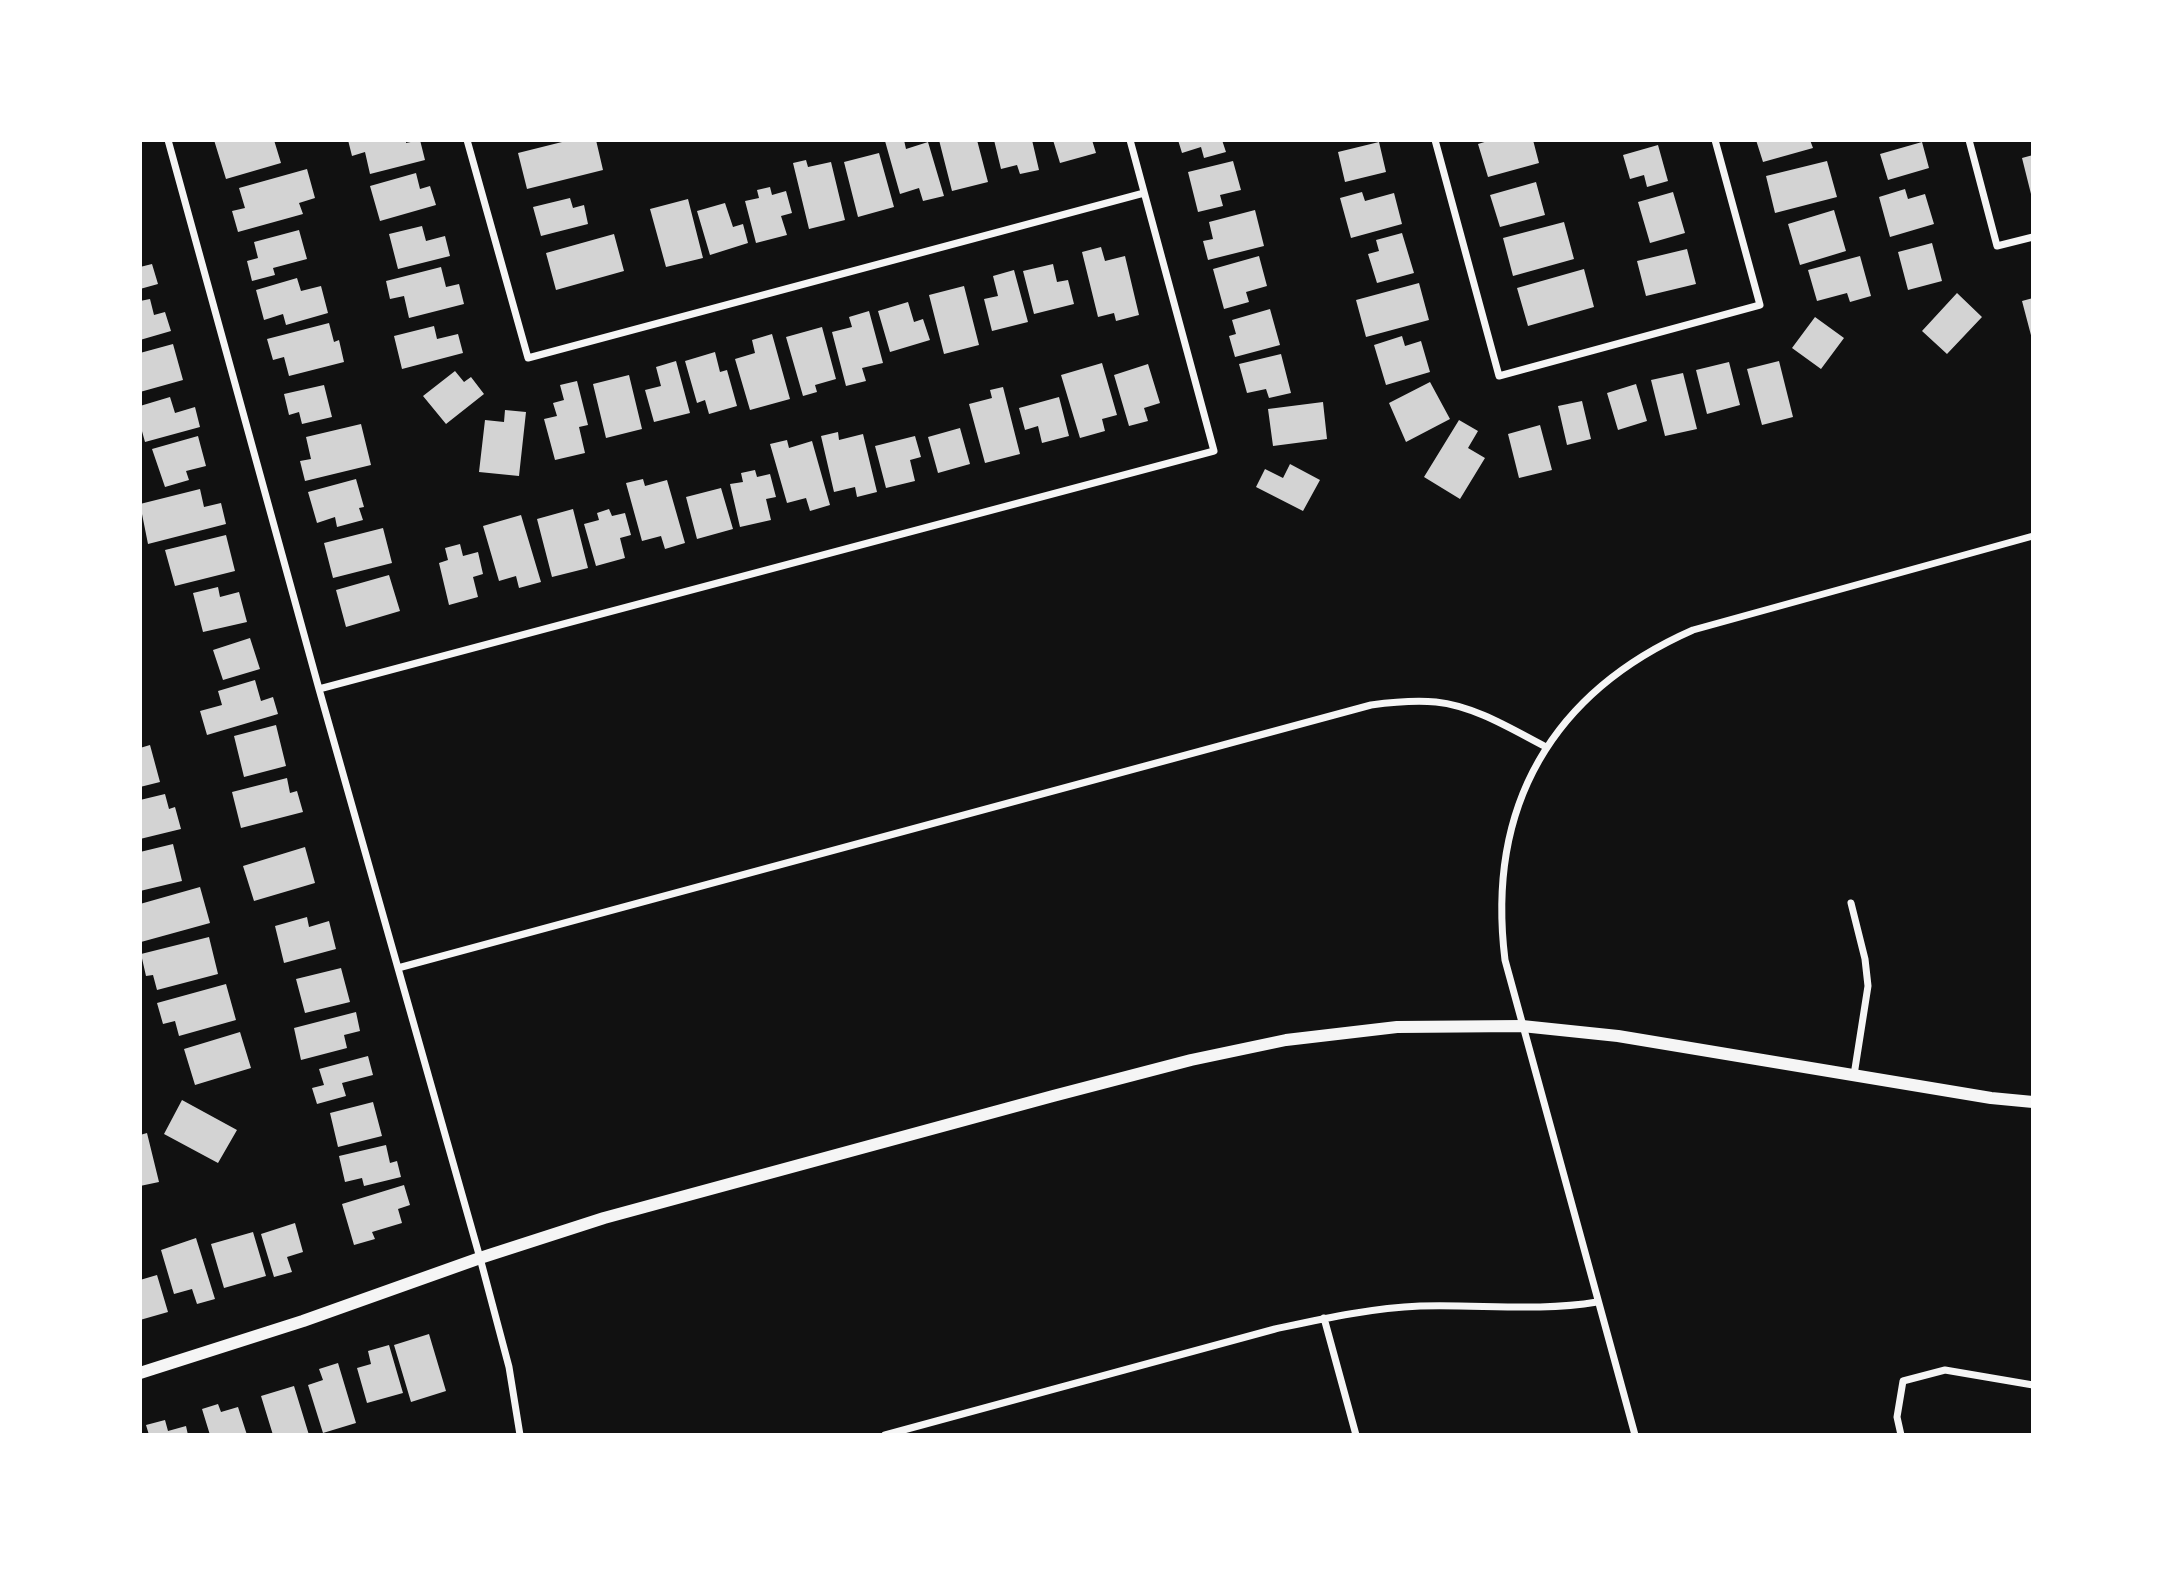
<!DOCTYPE html>
<style>
body{margin:0}
#map{position:relative;width:2173px;height:1575px;overflow:hidden;background:#111;font-family:Helvetica,sans-serif}
canvas{display:block}
.frame{position:absolute;inset:0;border:142px solid #fff;pointer-events:none}
</style>
<div id="map">
<canvas width="2173" height="1575"></canvas>
<div class="frame"></div>
</div>
<script>
const ctx = document.querySelector('canvas').getContext('2d');
ctx.lineJoin = 'round';
function fillPath(path, color) { ctx.fillStyle = color; ctx.fill(path, 'evenodd'); }
function strokePath(path, color, width, dash) { ctx.strokeStyle = color; ctx.lineWidth = width; ctx.lineCap = dash ? 'butt' : 'round'; ctx.setLineDash(dash || []); ctx.stroke(path); }
const building = new Path2D(`
 M 214,140 L 274,140 L 281,163 L 226,179 Z
 M 348,140 L 406,140 L 406,143 L 420,140 L 425,160 L 370,174 L 365,152 L 352,156 Z
 M 570,140 L 596,140 L 603,170 L 527,189 L 518,153 Z
 M 904,140 L 906,149 L 928,142 L 944,196 L 923,201 L 919,188 L 900,194 L 885,141 Z
 M 939,140 L 977,140 L 988,182 L 952,191 Z
 M 994,140 L 1032,140 L 1039,170 L 1020,174 L 1017,165 L 1001,169 Z
 M 1053,140 L 1092,140 L 1096,153 L 1060,163 Z
 M 1178,140 L 1222,140 L 1226,152 L 1204,158 L 1201,147 L 1182,153 Z
 M 1491,140 L 1533,140 L 1539,163 L 1488,177 L 1478,144 Z
 M 1756,140 L 1810,140 L 1813,148 L 1763,162 Z
 M 1379,142 L 1386,172 L 1345,182 L 1338,152 Z
 M 1922,142 L 1929,168 L 1888,180 L 1880,154 Z
 M 1658,145 L 1668,181 L 1647,187 L 1644,175 L 1630,179 L 1623,155 Z
 M 879,153 L 894,207 L 858,217 L 844,162 Z
 M 2033,155 L 2033,197 L 2032,198 L 2022,158 Z
 M 806,160 L 808,167 L 831,162 L 845,220 L 809,229 L 793,163 Z
 M 1233,161 L 1241,190 L 1220,195 L 1223,206 L 1198,212 L 1188,172 Z
 M 1827,161 L 1837,197 L 1775,213 L 1766,176 Z
 M 307,169 L 315,198 L 299,203 L 303,214 L 238,232 L 232,211 L 245,208 L 239,188 Z
 M 416,173 L 420,189 L 430,186 L 436,205 L 380,221 L 370,186 Z
 M 1536,182 L 1545,215 L 1500,227 L 1490,195 Z
 M 770,187 L 772,195 L 786,191 L 792,213 L 781,216 L 787,235 L 756,243 L 745,201 L 759,198 L 757,190 Z
 M 1905,189 L 1908,199 L 1925,194 L 1934,224 L 1890,237 L 1879,197 Z
 M 1362,192 L 1365,201 L 1394,193 L 1402,224 L 1351,238 L 1340,198 Z
 M 1673,192 L 1685,233 L 1650,243 L 1638,202 Z
 M 570,198 L 573,208 L 584,205 L 588,224 L 541,236 L 533,207 Z
 M 688,199 L 703,258 L 666,267 L 650,209 Z
 M 725,203 L 733,227 L 743,224 L 748,243 L 710,255 L 697,211 Z
 M 1255,210 L 1264,246 L 1208,260 L 1203,241 L 1213,239 L 1209,222 Z
 M 1834,210 L 1846,251 L 1800,265 L 1788,224 Z
 M 1564,222 L 1574,259 L 1513,276 L 1503,238 Z
 M 422,226 L 426,241 L 445,236 L 450,256 L 398,269 L 389,234 Z
 M 299,230 L 307,259 L 273,268 L 275,275 L 252,281 L 247,261 L 258,258 L 254,242 Z
 M 1402,233 L 1414,273 L 1377,283 L 1368,254 L 1379,251 L 1376,240 Z
 M 614,234 L 624,271 L 556,290 L 546,253 Z
 M 1932,243 L 1942,281 L 1908,290 L 1898,252 Z
 M 1101,247 L 1105,261 L 1125,256 L 1139,315 L 1116,321 L 1114,313 L 1098,317 L 1082,252 Z
 M 1687,249 L 1696,284 L 1646,296 L 1637,261 Z
 M 1259,256 L 1267,286 L 1246,292 L 1249,302 L 1224,309 L 1213,269 Z
 M 1860,256 L 1871,296 L 1850,302 L 1847,293 L 1817,301 L 1808,270 Z
 M 152,264 L 158,284 L 140,289 L 140,267 Z
 M 1053,264 L 1057,282 L 1068,280 L 1074,304 L 1034,314 L 1023,271 Z
 M 441,267 L 446,287 L 459,284 L 464,304 L 409,318 L 404,296 L 390,299 L 386,281 Z
 M 1584,269 L 1594,307 L 1528,326 L 1517,288 Z
 M 1014,270 L 1028,322 L 992,331 L 984,299 L 998,296 L 993,276 Z
 M 297,278 L 301,291 L 321,286 L 328,313 L 286,325 L 283,314 L 264,320 L 256,290 Z
 M 1419,283 L 1429,320 L 1366,337 L 1356,300 Z
 M 964,286 L 979,345 L 944,354 L 929,295 Z
 M 1957,293 L 1982,317 L 1947,354 L 1922,331 Z
 M 2033,298 L 2033,339 L 2032,339 L 2022,301 Z
 M 150,299 L 154,315 L 165,312 L 171,331 L 140,340 L 140,301 Z
 M 908,302 L 914,322 L 923,319 L 930,340 L 890,352 L 878,311 Z
 M 1270,309 L 1280,345 L 1235,357 L 1229,336 L 1236,334 L 1232,320 Z
 M 869,311 L 883,363 L 862,368 L 866,381 L 846,386 L 832,332 L 852,327 L 849,317 Z
 M 1815,317 L 1844,338 L 1821,369 L 1792,348 Z
 M 329,323 L 334,342 L 339,340 L 344,362 L 289,376 L 284,357 L 273,360 L 267,339 Z
 M 434,326 L 437,339 L 458,334 L 463,353 L 402,369 L 394,336 Z
 M 822,327 L 836,379 L 815,385 L 817,392 L 803,396 L 786,337 Z
 M 772,334 L 790,399 L 750,410 L 735,359 L 755,353 L 752,340 Z
 M 1402,336 L 1405,346 L 1421,341 L 1430,372 L 1386,385 L 1374,345 Z
 M 173,344 L 183,380 L 140,392 L 140,353 Z
 M 715,352 L 720,372 L 727,370 L 737,406 L 709,414 L 705,400 L 697,403 L 685,361 Z
 M 1281,354 L 1291,393 L 1269,398 L 1266,389 L 1247,393 L 1239,364 Z
 M 676,361 L 690,413 L 654,422 L 645,390 L 661,386 L 656,367 Z
 M 1779,361 L 1793,417 L 1762,425 L 1747,369 Z
 M 1729,362 L 1740,405 L 1707,414 L 1696,370 Z
 M 1102,363 L 1117,415 L 1102,419 L 1105,431 L 1080,438 L 1061,375 Z
 M 1148,364 L 1160,403 L 1144,408 L 1148,421 L 1129,426 L 1114,375 Z
 M 455,371 L 464,382 L 471,377 L 484,394 L 446,424 L 423,396 Z
 M 1683,373 L 1697,429 L 1665,436 L 1651,380 Z
 M 629,375 L 642,429 L 606,438 L 593,384 Z
 M 577,381 L 588,425 L 579,427 L 585,453 L 555,460 L 544,419 L 557,416 L 553,403 L 564,400 L 560,385 Z
 M 1430,382 L 1450,419 L 1406,442 L 1389,403 Z
 M 1636,384 L 1647,421 L 1618,430 L 1607,393 Z
 M 324,385 L 332,417 L 302,424 L 299,412 L 289,415 L 284,394 Z
 M 1003,387 L 1020,454 L 985,463 L 969,404 L 992,398 L 990,390 Z
 M 170,397 L 175,413 L 195,407 L 200,427 L 145,442 L 140,424 L 140,406 Z
 M 1059,397 L 1069,436 L 1042,443 L 1038,426 L 1025,430 L 1019,408 Z
 M 1582,401 L 1591,439 L 1567,445 L 1558,406 Z
 M 1323,402 L 1327,439 L 1273,446 L 1268,409 Z
 M 505,410 L 526,412 L 519,476 L 479,472 L 485,420 L 504,422 Z
 M 1459,420 L 1478,431 L 1468,448 L 1485,458 L 1460,499 L 1424,477 Z
 M 361,424 L 371,465 L 305,481 L 300,461 L 311,459 L 306,437 Z
 M 1540,425 L 1552,470 L 1519,478 L 1508,434 Z
 M 960,428 L 970,464 L 938,473 L 928,437 Z
 M 838,432 L 839,440 L 863,434 L 877,492 L 857,497 L 855,487 L 834,492 L 821,436 Z
 M 198,436 L 206,466 L 186,471 L 189,480 L 165,487 L 152,449 Z
 M 915,436 L 921,457 L 910,460 L 915,481 L 886,488 L 875,446 Z
 M 787,440 L 789,448 L 812,441 L 830,505 L 810,511 L 806,498 L 787,503 L 770,444 Z
 M 1290,464 L 1320,480 L 1303,511 L 1256,487 L 1265,469 L 1283,478 Z
 M 755,470 L 757,477 L 770,474 L 776,497 L 766,499 L 771,520 L 740,527 L 730,484 L 743,482 L 741,473 Z
 M 356,479 L 364,507 L 359,508 L 363,520 L 337,527 L 335,517 L 317,523 L 308,492 Z
 M 643,479 L 645,486 L 667,480 L 685,543 L 665,549 L 661,536 L 642,541 L 626,483 Z
 M 721,488 L 733,529 L 697,539 L 686,497 Z
 M 200,489 L 204,507 L 221,503 L 226,524 L 148,544 L 140,504 Z
 M 573,509 L 588,568 L 552,577 L 537,519 Z
 M 609,509 L 612,516 L 625,513 L 631,535 L 620,538 L 625,558 L 596,566 L 584,524 L 599,520 L 597,513 Z
 M 521,515 L 541,582 L 519,588 L 516,576 L 499,581 L 483,526 Z
 M 383,528 L 392,563 L 333,578 L 324,543 Z
 M 226,535 L 235,571 L 175,586 L 165,550 Z
 M 460,544 L 463,556 L 478,552 L 483,574 L 473,577 L 478,597 L 449,605 L 439,563 L 448,560 L 445,548 Z
 M 389,575 L 400,611 L 346,627 L 336,590 Z
 M 218,587 L 220,597 L 239,592 L 247,622 L 203,632 L 193,593 Z
 M 250,638 L 260,669 L 223,680 L 213,650 Z
 M 255,680 L 261,701 L 273,697 L 278,714 L 207,735 L 200,711 L 222,705 L 218,691 Z
 M 276,725 L 286,766 L 244,777 L 234,736 Z
 M 150,745 L 160,782 L 140,787 L 140,748 Z
 M 287,778 L 290,793 L 297,791 L 303,812 L 241,828 L 232,792 Z
 M 165,794 L 169,809 L 175,807 L 181,829 L 140,839 L 140,800 Z
 M 173,844 L 182,881 L 140,891 L 140,852 Z
 M 305,847 L 315,883 L 254,901 L 243,866 Z
 M 200,887 L 210,923 L 141,942 L 140,904 Z
 M 307,917 L 309,927 L 329,921 L 336,949 L 284,963 L 275,926 Z
 M 209,937 L 218,974 L 157,990 L 153,975 L 146,976 L 141,954 Z
 M 341,968 L 350,1002 L 305,1013 L 296,979 Z
 M 226,984 L 236,1020 L 179,1036 L 175,1021 L 163,1024 L 157,1003 Z
 M 356,1012 L 360,1031 L 344,1035 L 347,1048 L 301,1060 L 294,1028 Z
 M 240,1032 L 251,1068 L 195,1085 L 184,1049 Z
 M 368,1056 L 373,1075 L 342,1083 L 346,1096 L 317,1104 L 312,1088 L 324,1085 L 319,1069 Z
 M 182,1100 L 237,1130 L 218,1163 L 164,1134 Z
 M 373,1102 L 382,1136 L 338,1147 L 330,1113 Z
 M 147,1133 L 159,1182 L 140,1186 L 140,1135 Z
 M 386,1145 L 390,1163 L 397,1161 L 401,1177 L 364,1186 L 362,1178 L 345,1182 L 339,1156 Z
 M 404,1185 L 410,1205 L 398,1209 L 402,1223 L 372,1232 L 375,1239 L 354,1245 L 342,1204 Z
 M 295,1223 L 303,1252 L 287,1257 L 292,1272 L 274,1277 L 261,1234 Z
 M 253,1232 L 266,1276 L 224,1288 L 211,1244 Z
 M 196,1238 L 215,1299 L 197,1304 L 192,1289 L 174,1294 L 161,1250 Z
 M 157,1275 L 168,1312 L 140,1320 L 140,1280 Z
 M 429,1334 L 446,1391 L 411,1402 L 394,1345 Z
 M 389,1345 L 403,1393 L 367,1403 L 357,1368 L 371,1364 L 368,1351 Z
 M 338,1363 L 356,1423 L 323,1433 L 308,1385 L 323,1380 L 319,1369 Z
 M 294,1386 L 309,1435 L 273,1435 L 261,1396 Z
 M 218,1404 L 221,1412 L 238,1407 L 247,1435 L 210,1435 L 202,1409 Z
 M 165,1420 L 168,1431 L 186,1426 L 188,1435 L 149,1435 L 146,1425 Z`);
const minor = new Path2D(`
 M 168,140 L 319,689 L 480,1258 L 509,1367 L 520,1435
 M 467,140 L 528,358 L 1144,193
 M 1435,140 L 1499,376 L 1760,305 L 1715,140
 M 1969,140 L 1997,246 L 2033,237
 M 319,689 L 1214,451 L 1130,140
 M 1851,903 L 1865,959 L 1868,986 L 1854,1075
 M 398,968 L 1371,705 C 1393,702 1414,700 1436,702 C 1475,706 1513,730 1546,747
 M 1324,1318 L 1356,1435
 M 885,1435 L 1275,1329 C 1322,1319 1371,1308 1420,1306 C 1479,1304 1538,1312 1597,1302
 M 1635,1435 L 1505,960 C 1486,806 1552,692 1693,630 L 2033,536
 M 1901,1435 L 1897,1417 L 1903,1381 L 1945,1370 L 2033,1385`);
const tertiary = new Path2D(`
 M 140,1373 L 303,1321 L 480,1258 L 604,1218 L 1053,1096 L 1191,1060 L 1286,1040 L 1397,1027 L 1522,1026 L 1618,1036 L 1991,1098 L 2033,1102`);
fillPath(building, '#d3d3d3');
strokePath(minor, '#f5f5f5', 7);
strokePath(tertiary, '#f5f5f5', 12);
</script>
